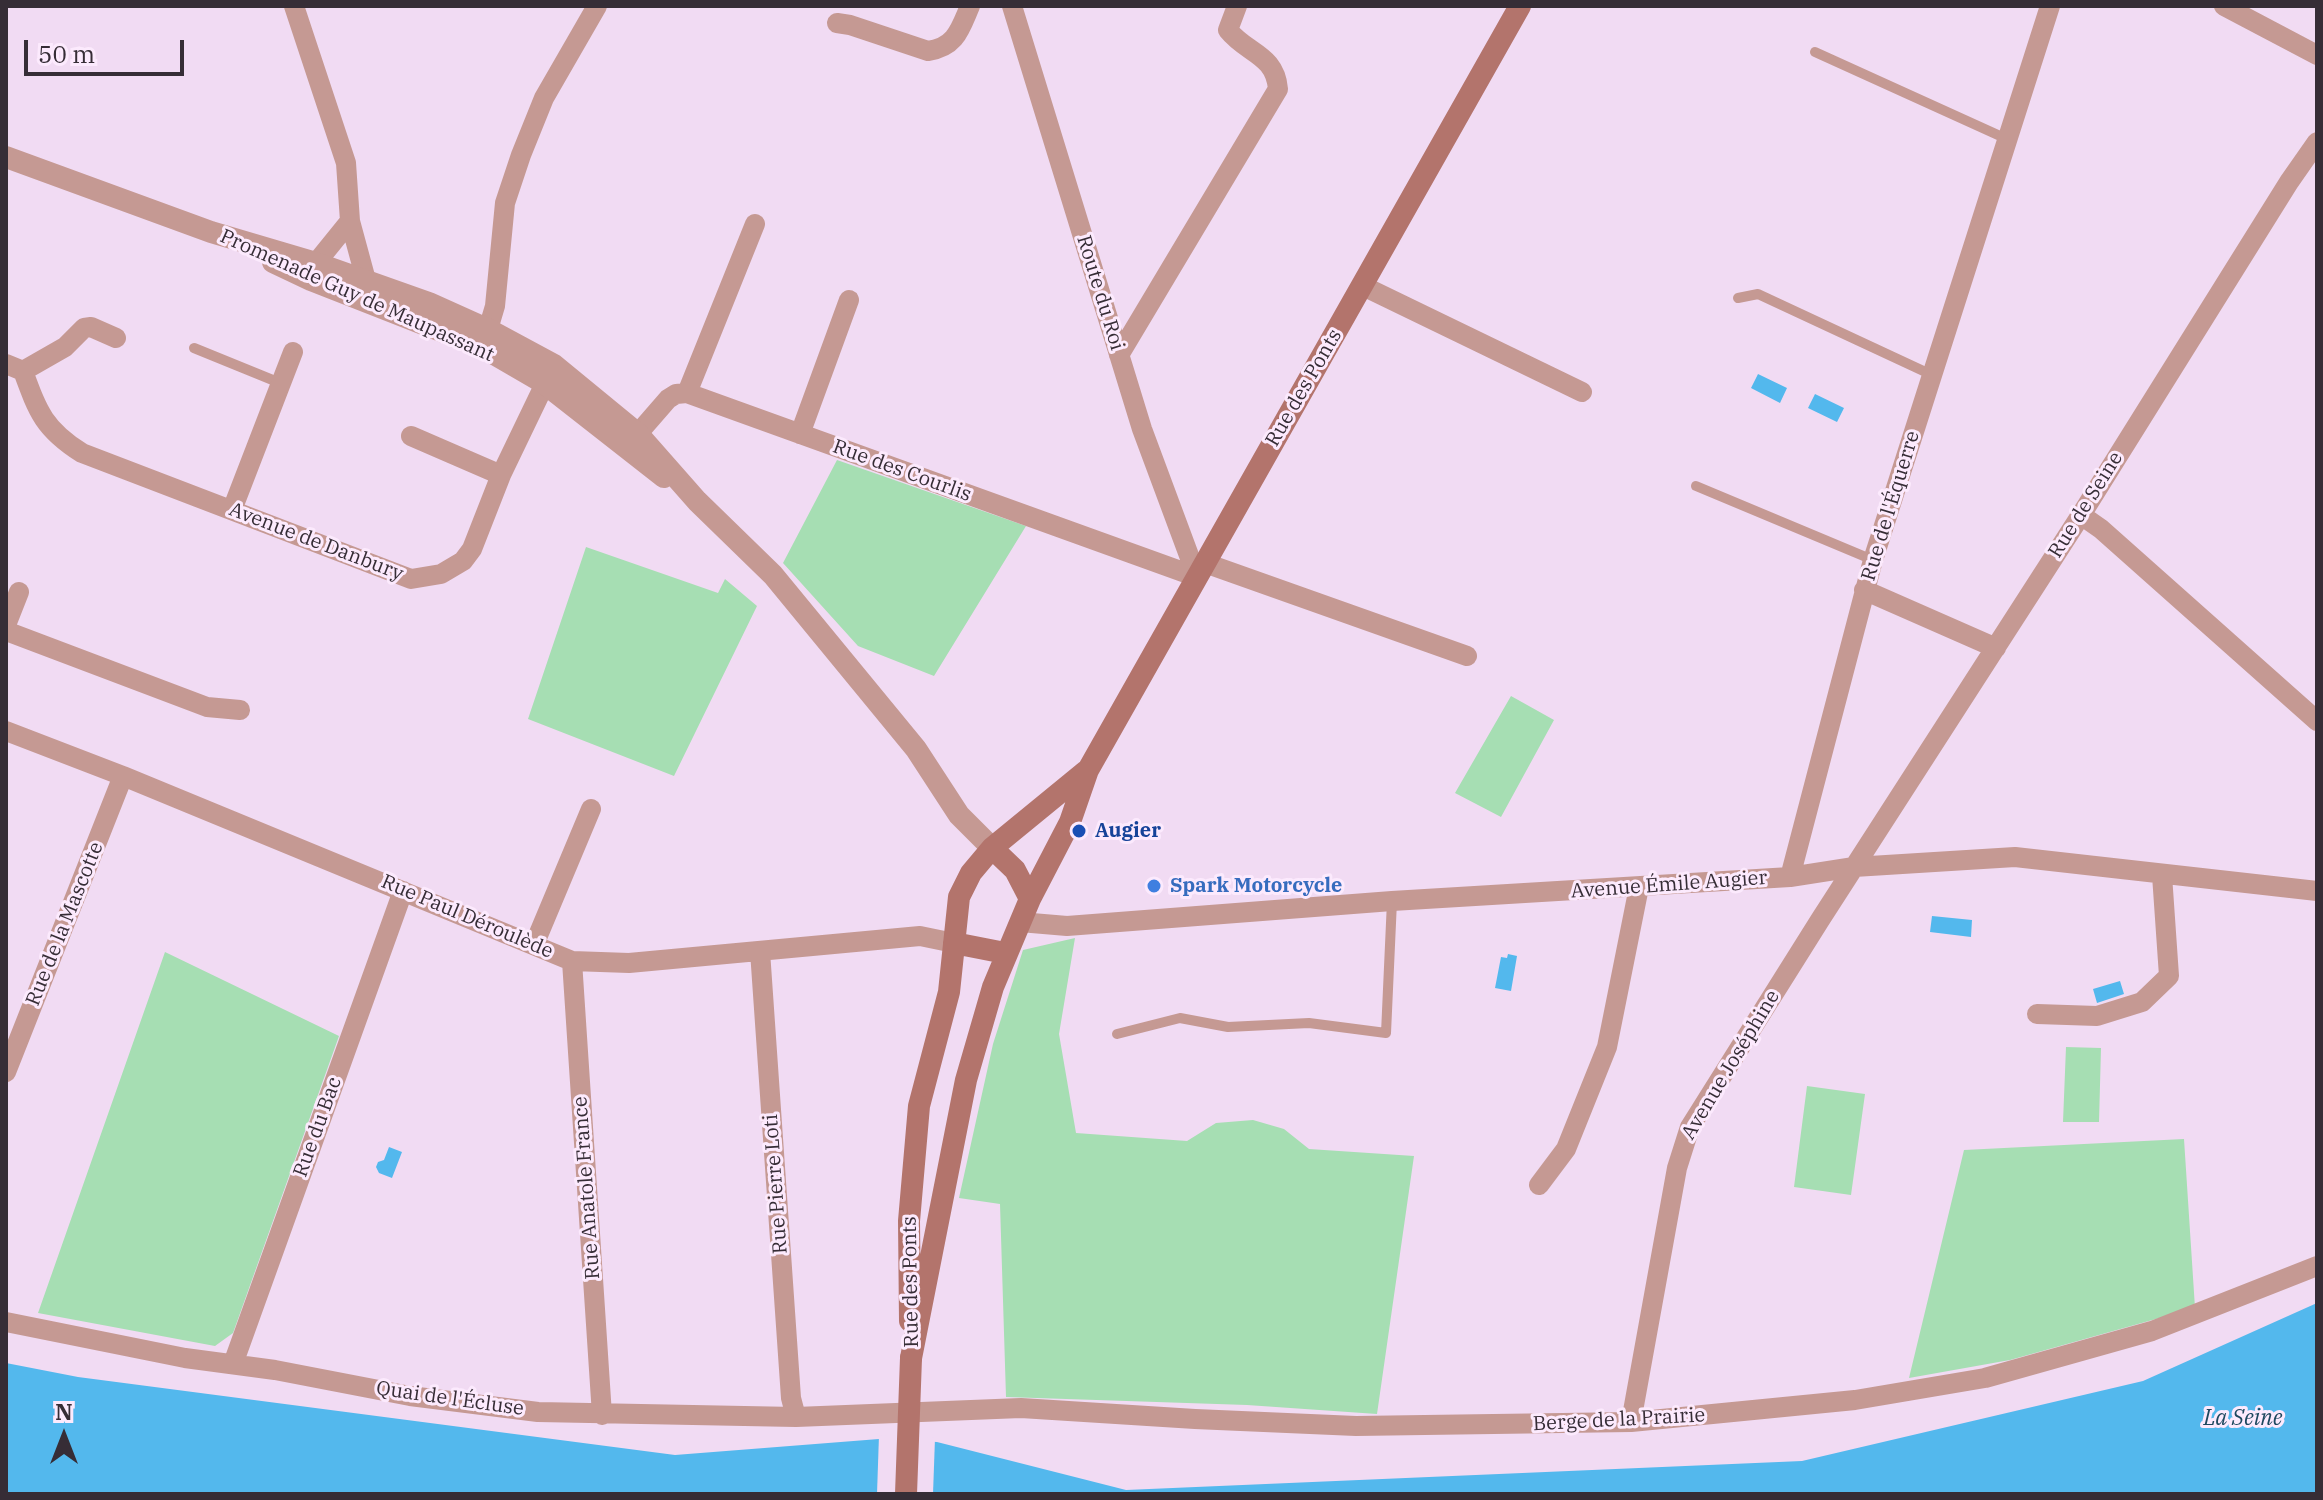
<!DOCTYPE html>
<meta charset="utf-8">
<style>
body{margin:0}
#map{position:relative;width:2323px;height:1500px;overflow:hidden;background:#f1dbf3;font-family:"IBM Plex Serif",serif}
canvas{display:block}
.frame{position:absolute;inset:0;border:8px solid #362d36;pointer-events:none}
.north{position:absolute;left:24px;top:1396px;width:80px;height:80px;-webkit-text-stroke:6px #fceafd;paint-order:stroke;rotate:0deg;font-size:22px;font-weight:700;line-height:32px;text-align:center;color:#362d36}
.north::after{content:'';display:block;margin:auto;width:28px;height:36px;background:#362d36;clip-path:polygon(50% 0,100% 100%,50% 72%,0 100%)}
.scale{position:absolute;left:24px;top:40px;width:160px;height:36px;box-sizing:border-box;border:4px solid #362d36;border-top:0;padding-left:10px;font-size:24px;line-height:28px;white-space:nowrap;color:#362d36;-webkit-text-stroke:6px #fceafd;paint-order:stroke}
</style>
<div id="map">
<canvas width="2323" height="1500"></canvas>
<div class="frame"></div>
<div class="north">N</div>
<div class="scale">50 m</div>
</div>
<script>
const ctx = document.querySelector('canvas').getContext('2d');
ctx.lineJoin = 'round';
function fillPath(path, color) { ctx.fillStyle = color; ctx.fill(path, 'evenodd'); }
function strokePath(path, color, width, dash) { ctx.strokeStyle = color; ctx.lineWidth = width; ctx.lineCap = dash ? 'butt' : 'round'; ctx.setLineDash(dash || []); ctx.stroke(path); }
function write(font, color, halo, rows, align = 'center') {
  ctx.font = font + ' "IBM Plex Serif",serif'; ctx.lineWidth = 6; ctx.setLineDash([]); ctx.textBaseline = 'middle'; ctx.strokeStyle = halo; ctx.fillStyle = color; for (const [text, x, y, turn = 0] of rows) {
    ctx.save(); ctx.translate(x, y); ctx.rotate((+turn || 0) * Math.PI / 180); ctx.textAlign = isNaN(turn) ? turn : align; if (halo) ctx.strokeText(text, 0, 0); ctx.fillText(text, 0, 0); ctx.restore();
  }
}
const green = new Path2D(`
 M 837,460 L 1026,526 L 934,676 L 858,646 L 783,563 Z
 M 586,547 L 718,593 L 725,579 L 757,606 L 674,776 L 528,719 Z
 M 1511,696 L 1554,720 L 1501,817 L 1455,793 Z
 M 1075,938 L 1059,1034 L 1076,1133 L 1187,1141 L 1216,1123 L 1253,1120 L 1284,1129 L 1309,1149 L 1414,1156 L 1377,1414 L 1247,1405 L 1006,1397 L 1000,1204 L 959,1198 L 993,1044 L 1023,950 Z
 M 165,952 L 339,1036 L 233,1333 L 215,1346 L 38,1313 Z
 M 2066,1047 L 2101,1048 L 2099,1122 L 2063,1122 Z
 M 1807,1086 L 1865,1094 L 1851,1195 L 1794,1187 Z
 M 2184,1139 L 2195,1308 L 2010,1360 L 1909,1378 L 1964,1150 Z`);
const water = new Path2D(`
 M 1758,374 L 1787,388 L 1780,403 L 1751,388 Z
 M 1815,394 L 1844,408 L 1837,422 L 1808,408 Z
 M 1932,916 L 1972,920 L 1971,937 L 1930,932 Z
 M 1508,954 L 1517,956 L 1511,991 L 1495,988 L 1501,957 L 1507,958 Z
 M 2120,981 L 2124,994 L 2097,1003 L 2093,989 Z
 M 389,1147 L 402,1152 L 392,1178 L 379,1173 L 376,1167 L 378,1162 L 384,1160 Z
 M 2317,1303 L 2317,1494 L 6,1494 L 6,1363 L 78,1377 L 675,1455 L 879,1439 L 937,1442 L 1126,1490 L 1802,1461 L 2143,1381 Z`);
const pier = new Path2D(`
 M 879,1435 L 935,1438 L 933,1494 L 877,1494 Z`);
const service = new Path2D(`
 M 1815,52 L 2009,140
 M 1738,298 L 1758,294 L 1932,375
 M 194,348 L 280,383
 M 1696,486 L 1873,560
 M 1117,1034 L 1180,1018 L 1228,1027 L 1309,1023 L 1386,1033 L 1392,901`);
const minor = new Path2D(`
 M 294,6 L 346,163 L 350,221 L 366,280 L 360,294
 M 1012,6 L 1142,429 L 1197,577
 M 2224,6 L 2317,55
 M 837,23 L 850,25 L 928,51 C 956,47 960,29 970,6
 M 312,277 L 316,263 L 350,221
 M 1363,286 L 1582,392
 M 484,343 L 495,306 L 505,203 L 521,155 L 544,98 L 597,6
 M 1119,355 L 1278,89 C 1275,54 1247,54 1228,30 L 1237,6
 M 6,364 L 23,371 C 38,412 44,429 82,453 L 411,579 L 441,574 L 463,561 L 472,549 L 501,475 L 552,369
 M 23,371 L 65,347 L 84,328 L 91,327 L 116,338
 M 687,393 L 755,224
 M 800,434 L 849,300
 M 411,436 L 501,475
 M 628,445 L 668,399 L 676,394 L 687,393 L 1197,577
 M 232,510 L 293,352
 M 2081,515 L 2101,529 L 2317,721
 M 1205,563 L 1467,656
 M 1864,590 L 1996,648
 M 6,625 L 19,592
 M 6,631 L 207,707 L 240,710
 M 6,731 L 123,776 L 572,961 L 629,963 L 920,936 L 954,943
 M 1790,877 L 1873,560 L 2050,6
 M 1020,922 L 1067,926 L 1392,901 L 1790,877 L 1854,867 L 2015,857 L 2317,891
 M 534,945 L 591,809
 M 760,951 L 791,1398 L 796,1417
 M 572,961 L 602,1415
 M 2037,1014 L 2097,1016 L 2142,1002 L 2169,976 L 2162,875
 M 6,1072 L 123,776
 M 1539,1185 L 1566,1149 L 1607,1047 L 1639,887
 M 6,1322 L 185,1358 L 275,1370 L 410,1396 L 538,1412 L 796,1417 L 1021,1408 L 1195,1419 L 1356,1426 L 1631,1422 L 1855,1400 L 1985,1378 L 2152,1331 L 2317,1266
 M 233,1364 L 403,891
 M 1631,1422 L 1677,1168 L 1690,1127 L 1820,920 L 2081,515 L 2289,182 L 2317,142`);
const tertiary = new Path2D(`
 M 6,157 L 211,232 L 316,263 L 429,303 L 489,330 L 554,365 L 638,434 L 697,501 L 773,575 L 916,749 L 959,815 L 992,848
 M 273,262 L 311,280 L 482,347 L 544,383 L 664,477`);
const secondary = new Path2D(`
 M 992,848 L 1015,870 L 1030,899
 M 954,943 L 1005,953
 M 910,1321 L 909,1221 L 919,1106 L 949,992 L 959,897 L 971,873 L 992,848 L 1086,771
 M 911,1358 L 966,1080 L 993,987 L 1030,899 L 1070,822 L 1088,770 L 1520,6`);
const secondaryBridge = new Path2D(`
 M 906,1494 L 911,1358`);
const markers = [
 [1079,831,8,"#1a4fb4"],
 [1154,886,8,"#3f7fe0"]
];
const streetNames = [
 ["Route du Roi",1100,293,73],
 ["Promenade Guy de Maupassant",357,296,24],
 ["Rue des Ponts",1304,388,-60],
 ["Rue des Courlis",902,471,20],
 ["Rue de Seine",2086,505,-58],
 ["Rue de l'Équerre",1891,506,-73],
 ["Avenue de Danbury",316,542,21],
 ["Avenue Émile Augier",1669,885,-4],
 ["Rue Paul Déroulède",467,917,23],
 ["Rue de la Mascotte",65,924,-68],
 ["Avenue Joséphine",1731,1065,-59],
 ["Rue du Bac",318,1127,-70],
 ["Rue Pierre Loti",776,1184,-94],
 ["Rue Anatole France",587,1188,-94],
 ["Rue des Ponts",911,1282,-91],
 ["Quai de l'Écluse",450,1399,8],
 ["Berge de la Prairie",1619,1420,-3]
];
const transitNames = [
 ["Augier",1095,831]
];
const shopNames = [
 ["Spark Motorcycle",1170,886]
];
const waterNames = [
 ["La Seine",2243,1419]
];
fillPath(green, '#a6deb3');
fillPath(water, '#53b8ed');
fillPath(pier, '#f1dbf3');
strokePath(service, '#c59993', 10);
strokePath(minor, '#c59993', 20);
strokePath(tertiary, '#c59993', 22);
strokePath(secondary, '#b3746c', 22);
strokePath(secondaryBridge, '#b3746c', 22);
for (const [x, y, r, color] of markers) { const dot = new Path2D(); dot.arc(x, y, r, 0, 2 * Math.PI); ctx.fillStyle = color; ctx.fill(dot); strokePath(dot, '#fceafd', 3); }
write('20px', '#362d36', '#fceafd', streetNames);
write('bold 20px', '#164399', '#fceafd', transitNames, 'left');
write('bold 20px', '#366cbe', '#fceafd', shopNames, 'left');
write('italic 22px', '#1e485f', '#fceafd', waterNames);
</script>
